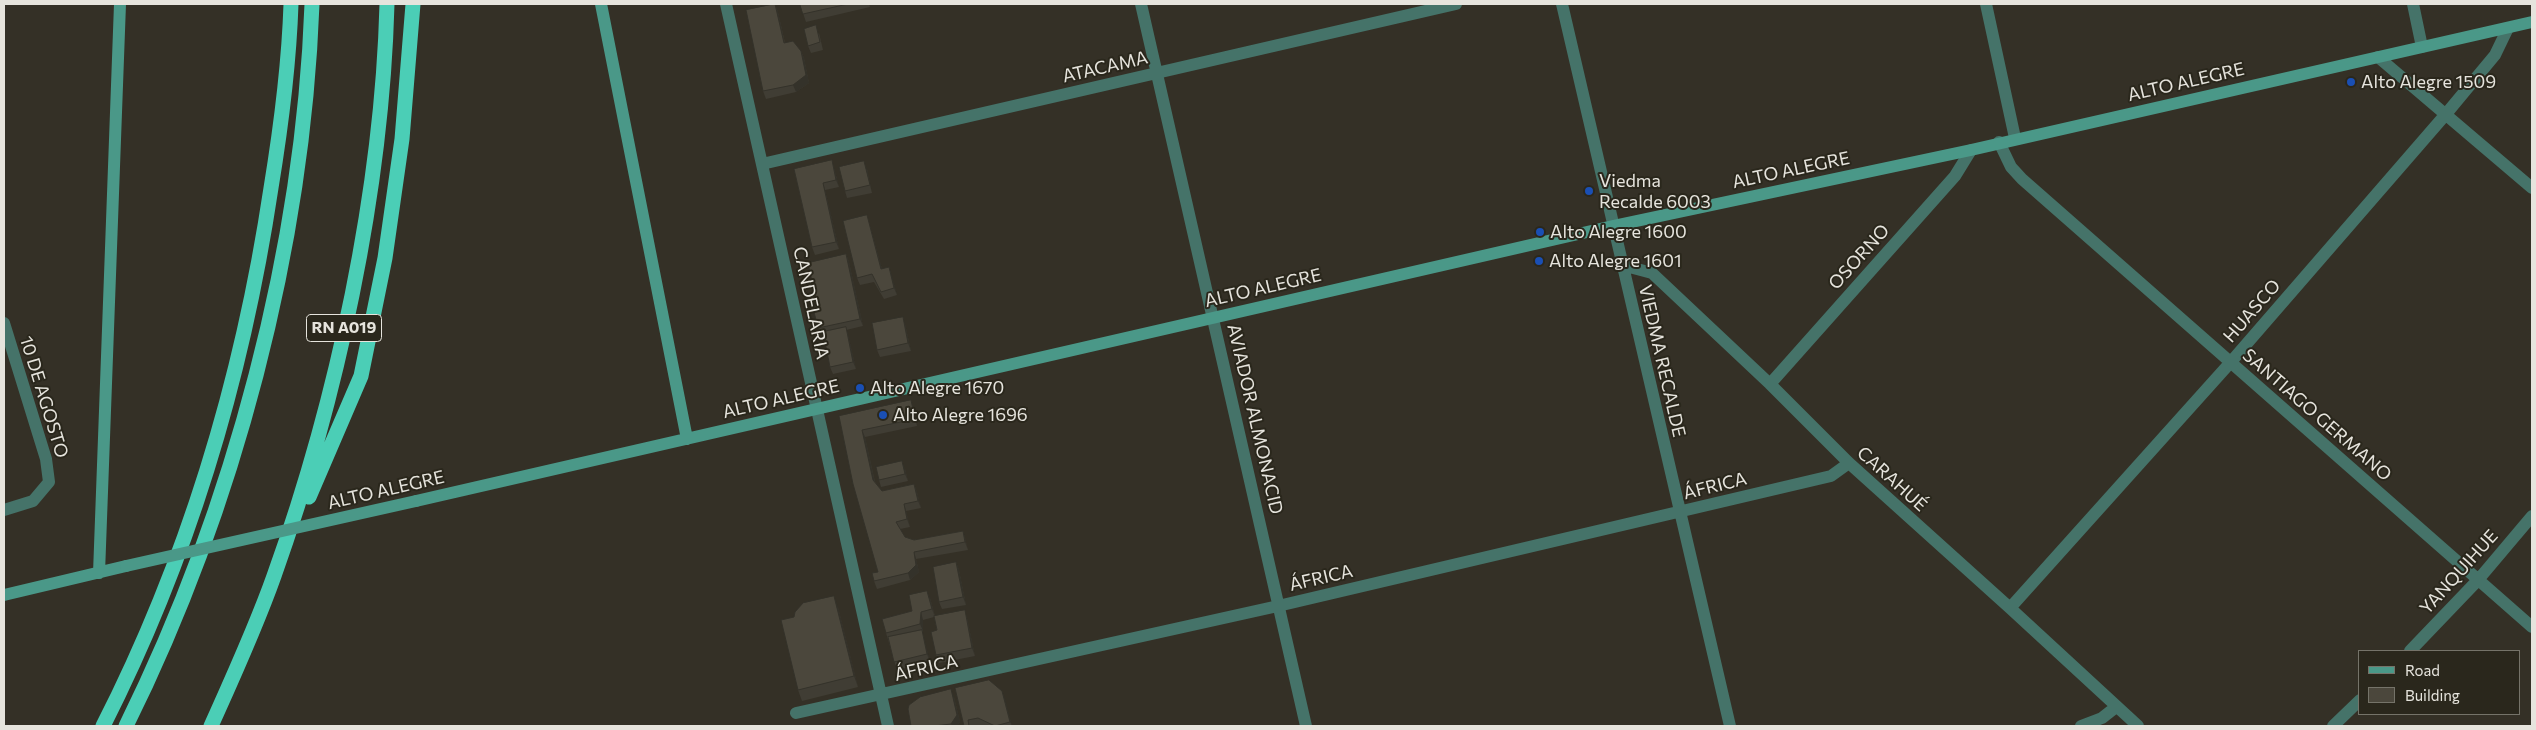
<!DOCTYPE html>
<meta charset="utf-8">
<style>
body{margin:0}
#map{position:relative;width:2536px;height:730px;overflow:hidden;background:#343026;font-family:Commissioner,sans-serif}
canvas{display:block}
.frame{position:absolute;inset:0;border:5px solid #e6e4dd;pointer-events:none}
.legend{position:absolute;left:2358px;top:650px;width:162px;height:65px;box-sizing:border-box;background:#2a271c;border:1px solid #757369;margin:0;padding:6px 9px;list-style:none;font-size:15px;color:#e6e4dd}
.legend li{display:flex;align-items:center;gap:10px;height:25px}
.legend b{width:25px;border:1px solid #757369}
</style>
<div id="map">
<canvas width="2536" height="730"></canvas>
<div class="frame"></div>
<ul class="legend">
<li><b style="height:6px;background:#4a9888"></b>Road</li>
<li><b style="height:14px;background:#4b473c"></b>Building</li>
</ul>
</div>
<script>
const ctx = document.querySelector('canvas').getContext('2d');
ctx.lineJoin = 'round';
function strokePath(path, color, width, dash) { ctx.strokeStyle = color; ctx.lineWidth = width; ctx.lineCap = dash ? 'butt' : 'round'; ctx.setLineDash(dash || []); ctx.stroke(path); }
function fillPath(path, color) { ctx.fillStyle = color; ctx.fill(path, 'evenodd'); }
function write(font, color, halo, rows, align = 'center') {
  ctx.font = font + ' Commissioner,sans-serif'; ctx.lineWidth = 4; ctx.setLineDash([]); ctx.textBaseline = 'middle'; ctx.strokeStyle = halo; ctx.fillStyle = color; for (const [text, x, y, turn = 0] of rows) {
    ctx.save(); ctx.translate(x, y); ctx.rotate((+turn || 0) * Math.PI / 180); ctx.textAlign = isNaN(turn) ? turn : align; if (halo) ctx.strokeText(text, 0, 0); ctx.fillText(text, 0, 0); ctx.restore();
  }
}
const street = new Path2D(`
 M 726,4 L 888,726
 M 1141,4 L 1306,726
 M 1562,4 L 1730,726
 M 1986,4 L 2015,138
 M 2413,4 L 2422,47
 M 2378,57 L 2532,188
 M 1999,142 L 2011,167 L 2022,179 L 2532,627
 M 762,164 L 1456,4
 M 1622,265 L 1652,273 L 1770,384 L 1849,463 L 2010,608 L 2138,726
 M 4,323 L 46,459 L 49,482 L 33,501 L 4,510
 M 1770,384 L 1955,176 L 1971,150
 M 2010,608 L 2230,363 L 2446,114 L 2495,55 L 2508,28
 M 2410,651 L 2478,580 L 2532,516
 M 796,713 L 1278,606 L 1831,476 L 1849,463
 M 2081,726 L 2102,718 L 2116,707
 M 2333,726 L 2360,700`);
const secondary = new Path2D(`
 M 601,4 L 687,439
 M 416,501 L 1613,226 L 1971,150 L 2532,22
 M 99,573 L 120,4
 M 4,595 L 126,566`);
const highway = new Path2D(`
 M 309,497 L 361,376 L 385,258 L 402,139 L 413,4
 M 103,726 C 189,557 243,375 271,188 C 281,127 289,65 291,4
 M 126,726 C 234,508 303,248 312,4
 M 211,726 C 233,677 256,627 274,576 C 337,400 382,191 387,4`);
const secondaryBridge = new Path2D(`
 M 126,566 L 416,501`);
const wall = new Path2D(`
 M 775,4 L 778,12 L 785,43 L 801,51 L 804,58 L 809,83 L 796,92 L 766,99 L 763,91 Z
 M 800,4 L 869,4 L 870,7 L 806,22 Z
 M 819,33 L 823,50 L 811,53 L 808,46 Z
 M 834,168 L 839,187 L 825,190 L 839,249 L 815,255 L 812,247 L 794,169 Z
 M 867,169 L 872,193 L 847,198 L 845,191 Z
 M 869,223 L 882,269 L 889,267 L 897,295 L 884,299 L 874,282 L 860,285 L 857,278 Z
 M 846,254 L 849,262 L 863,326 L 846,330 L 848,335 L 856,369 L 833,374 L 830,367 L 824,335 L 821,335 L 818,328 Z
 M 905,324 L 911,351 L 880,357 L 877,350 Z
 M 913,408 L 917,426 L 865,437 L 875,482 L 882,491 L 914,484 L 917,492 L 921,508 L 906,511 L 910,527 L 900,529 L 905,537 L 914,540 L 963,531 L 965,538 L 968,550 L 916,559 L 919,572 L 910,580 L 877,589 L 874,581 L 878,572 L 839,416 Z
 M 905,469 L 908,481 L 881,487 L 879,480 Z
 M 956,562 L 959,570 L 966,605 L 942,609 L 939,602 Z
 M 930,598 L 935,616 L 967,618 L 975,656 L 939,663 L 936,655 L 937,630 L 934,617 L 923,620 L 923,631 L 922,632 L 930,662 L 897,670 L 886,633 Z
 M 838,607 L 858,687 L 802,701 L 798,690 Z
 M 955,688 L 1002,691 L 1012,726 L 964,726 Z
 M 954,697 L 960,722 L 957,726 L 911,726 Z`);
const shadedWall = new Path2D(`
 M 775,4 L 778,12 L 786,50 L 784,43 Z
 M 801,51 L 804,58 L 809,83 L 796,92 L 793,85 Z
 M 832,160 L 834,168 L 839,187 L 836,180 Z
 M 864,161 L 867,169 L 872,193 Z
 M 823,183 L 825,190 L 839,249 L 836,242 Z
 M 867,215 L 869,223 L 884,276 L 881,269 Z
 M 846,254 L 849,262 L 863,326 L 860,319 Z
 M 889,267 L 892,275 L 897,295 L 894,288 Z
 M 903,317 L 905,324 L 911,351 L 908,343 Z
 M 846,327 L 848,335 L 856,369 L 853,362 Z
 M 862,430 L 865,437 L 876,488 L 873,480 Z
 M 902,461 L 905,469 L 908,481 L 905,474 Z
 M 914,484 L 917,492 L 921,508 L 918,501 Z
 M 904,504 L 906,511 L 910,527 L 907,519 Z
 M 963,531 L 965,538 L 968,550 L 965,542 Z
 M 914,552 L 916,559 L 919,572 L 910,580 L 908,573 Z
 M 956,562 L 959,570 L 966,605 L 963,597 Z
 M 927,591 L 930,598 L 935,617 L 932,609 Z
 M 834,596 L 838,607 L 858,687 L 854,676 Z
 M 965,610 L 967,618 L 975,656 L 972,648 Z
 M 921,612 L 923,620 L 923,631 L 920,624 Z
 M 922,630 L 924,637 L 930,662 L 927,654 Z
 M 951,689 L 954,697 L 960,722 L 957,726 L 952,726 L 951,724 Z
 M 1002,691 L 1005,698 L 1012,726 L 1010,722 Z`);
const building = new Path2D(`
 M 775,4 L 784,43 L 793,41 L 801,51 L 806,75 L 793,85 L 763,91 L 746,10 Z
 M 800,4 L 848,4 L 803,14 Z
 M 816,25 L 820,42 L 808,46 L 804,29 Z
 M 832,160 L 836,180 L 823,183 L 836,242 L 812,247 L 794,169 Z
 M 864,161 L 870,185 L 845,191 L 839,167 Z
 M 867,215 L 881,269 L 889,267 L 894,288 L 881,292 L 872,274 L 857,278 L 843,221 Z
 M 846,254 L 860,319 L 818,328 L 813,308 L 816,300 L 808,263 Z
 M 903,317 L 908,343 L 877,350 L 872,323 Z
 M 846,327 L 853,362 L 830,367 L 823,332 Z
 M 911,400 L 915,419 L 862,430 L 873,480 L 882,491 L 914,484 L 918,501 L 904,504 L 907,519 L 896,522 L 905,537 L 914,540 L 963,531 L 965,542 L 914,552 L 916,565 L 908,573 L 874,581 L 872,573 L 878,572 L 853,484 L 839,416 Z
 M 902,461 L 905,474 L 879,480 L 876,467 Z
 M 956,562 L 963,597 L 939,602 L 933,567 Z
 M 927,591 L 932,609 L 921,612 L 920,624 L 886,633 L 882,619 L 912,611 L 909,595 Z
 M 834,596 L 854,676 L 798,690 L 781,620 L 794,617 L 795,612 L 803,603 Z
 M 965,610 L 972,648 L 936,655 L 931,632 L 937,630 L 934,616 Z
 M 922,630 L 927,654 L 894,662 L 888,637 Z
 M 989,680 L 1002,691 L 1010,722 L 995,726 L 978,718 L 968,720 L 969,726 L 964,726 L 955,688 Z
 M 951,689 L 957,715 L 951,724 L 934,726 L 911,726 L 908,709 L 909,705 L 920,697 Z`);
const markers = [
 [2351,82,5,"#1a4fb4"],
 [1589,191,5,"#1a4fb4"],
 [1540,232,5,"#1a4fb4"],
 [1539,261,5,"#1a4fb4"],
 [860,388,5,"#1a4fb4"],
 [883,415,5,"#1a4fb4"]
];
const shields = [
 [344,328,75]
];
const shieldNames = [
 ["RN A019",344,328]
];
const streetNames = [
 ["ATACAMA",1105,67,-13],
 ["ALTO ALEGRE",2186,82,-13],
 ["ALTO ALEGRE",1791,170,-12],
 ["OSORNO",1859,257,-48],
 ["ALTO ALEGRE",1263,288,-13],
 ["CANDELARIA",811,303,78],
 ["HUASCO",2252,311,-49],
 ["VIEDMA RECALDE",1662,361,77],
 ["10 DE AGOSTO",44,397,73],
 ["ALTO ALEGRE",781,399,-13],
 ["SANTIAGO GERMANO",2317,415,41],
 ["AVIADOR ALMONACID",1255,419,77],
 ["CARAHUÉ",1892,479,42],
 ["ÁFRICA",1715,486,-14],
 ["ALTO ALEGRE",386,490,-13],
 ["YANQUIHUE",2459,572,-48],
 ["ÁFRICA",1321,578,-13],
 ["ÁFRICA",926,668,-13]
];
const poiNames = [
 ["Alto Alegre 1509",2361,82],
 ["Viedma",1599,181],
 ["Recalde 6003",1599,202],
 ["Alto Alegre 1600",1550,232],
 ["Alto Alegre 1601",1549,261],
 ["Alto Alegre 1670",870,388],
 ["Alto Alegre 1696",893,415]
];
strokePath(street, '#457369', 12);
strokePath(secondary, '#4a9888', 12);
strokePath(highway, '#4bceb6', 15);
strokePath(secondaryBridge, '#4a9888', 12);
fillPath(wall, '#403d34');
fillPath(shadedWall, '#34322a');
fillPath(building, '#4b473c');
strokePath(building, '#34322a', 1);
for (const [x, y, r, color] of markers) { const dot = new Path2D(); dot.arc(x, y, r, 0, 2 * Math.PI); ctx.fillStyle = color; ctx.fill(dot); strokePath(dot, '#2a271c', 2); }
for (const [x, y, w] of shields) { const box = new Path2D(); box.roundRect(x - w / 2, y - 13.5, w, 27, 4); ctx.fillStyle = '#2a271c'; ctx.fill(box); strokePath(box, '#e6e4dd', 1); }
write('bold 16px', '#e6e4dd', null, shieldNames);
write('18px', '#e6e4dd', '#2a271c', streetNames);
write('18px', '#e6e4dd', '#2a271c', poiNames, 'left');
</script>
